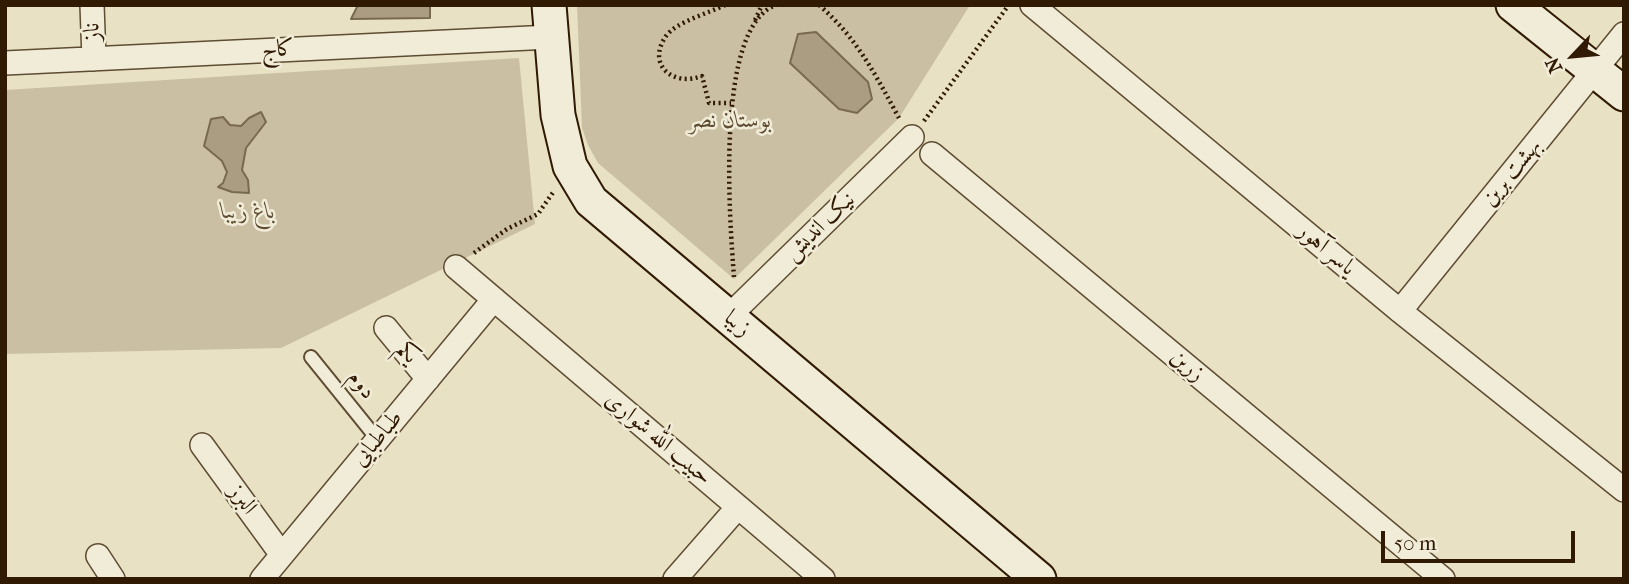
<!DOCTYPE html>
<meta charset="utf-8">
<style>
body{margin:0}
#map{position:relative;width:1629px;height:584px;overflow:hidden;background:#e9e1c3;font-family:"IM FELL French Canon",serif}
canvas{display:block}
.frame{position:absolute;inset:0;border:7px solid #301a03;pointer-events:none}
.north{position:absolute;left:1538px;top:21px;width:70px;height:70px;-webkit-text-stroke:5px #f1ecd8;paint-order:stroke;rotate:244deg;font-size:19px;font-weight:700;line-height:28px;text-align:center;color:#301a03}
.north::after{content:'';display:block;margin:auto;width:24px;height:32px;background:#301a03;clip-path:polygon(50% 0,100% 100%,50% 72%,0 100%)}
.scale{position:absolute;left:1381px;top:531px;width:194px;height:32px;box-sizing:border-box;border:4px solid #301a03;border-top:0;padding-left:9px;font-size:21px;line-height:24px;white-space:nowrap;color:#301a03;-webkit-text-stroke:5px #f1ecd8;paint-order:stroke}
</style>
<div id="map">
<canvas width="1629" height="584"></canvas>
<div class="frame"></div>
<div class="north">N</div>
<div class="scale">50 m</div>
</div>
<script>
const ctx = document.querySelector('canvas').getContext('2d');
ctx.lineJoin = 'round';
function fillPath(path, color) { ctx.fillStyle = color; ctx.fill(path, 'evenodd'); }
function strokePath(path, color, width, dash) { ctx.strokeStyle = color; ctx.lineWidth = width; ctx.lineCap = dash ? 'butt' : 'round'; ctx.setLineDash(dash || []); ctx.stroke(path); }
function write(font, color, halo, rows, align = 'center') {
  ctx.font = font + ' "IM FELL French Canon",Amiri,serif'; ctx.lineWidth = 5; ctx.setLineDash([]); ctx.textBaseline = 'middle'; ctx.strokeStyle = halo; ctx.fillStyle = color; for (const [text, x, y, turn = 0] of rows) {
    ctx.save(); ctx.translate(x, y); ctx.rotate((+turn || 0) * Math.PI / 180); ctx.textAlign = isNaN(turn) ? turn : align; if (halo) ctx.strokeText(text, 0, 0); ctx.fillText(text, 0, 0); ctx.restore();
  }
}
const green = new Path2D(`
 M 577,5 L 970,5 L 899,118 L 734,279 L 598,163 L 588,145 L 582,128 Z
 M 519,58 L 535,224 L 281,348 L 5,354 L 5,90 Z`);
const water = new Path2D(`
 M 358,5 L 430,5 L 430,18 L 351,19 Z
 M 816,32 L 868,82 L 872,99 L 857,113 L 839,109 L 790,63 L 798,34 Z
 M 261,112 L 266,122 L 246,148 L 242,170 L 248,180 L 249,193 L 232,192 L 218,187 L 223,183 L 227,172 L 222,161 L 204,146 L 211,119 L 223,117 L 230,125 L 241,126 L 249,118 Z`);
const path = new Path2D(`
 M 725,5 C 709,13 676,22 666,36 C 646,65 673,87 702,76 L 709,103 L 731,103
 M 819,5 C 857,38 875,74 899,118
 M 755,20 L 762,5
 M 924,121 L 1008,6
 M 474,253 L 507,229 L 538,214 L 554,191
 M 734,277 C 730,223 714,27 776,5`);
const lane = new Path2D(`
 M 311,357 L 378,440`);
const street = new Path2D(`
 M 92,5 L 94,59
 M 1032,5 L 1400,311 L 1624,490
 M 5,63 L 551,37
 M 932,154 L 1443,579
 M 456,267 L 823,579
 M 1400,311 L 1624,34
 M 728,317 L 912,137
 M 386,328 L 428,379
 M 202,445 L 282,555
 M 98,556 L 113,579
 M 262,579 L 494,299
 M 675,579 L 738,507`);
const secondary = new Path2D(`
 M 549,5 L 558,115 L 570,166 L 591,201 L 1039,579
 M 1513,5 L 1624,94`);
const streetNames = [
 ["ناز",93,32,-93],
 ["کاج",278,50,-3],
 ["بهشت برین",1512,173,-51],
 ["نیک اندیش",820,227,-44],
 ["یاسر آهور",1326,250,40],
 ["زیبا",737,324,40],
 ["یکم",407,353,50],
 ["زرین",1187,366,40],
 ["دوم",361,385,51],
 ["طباطبایی",378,439,-50],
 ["حبیب الله شواری",658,439,40],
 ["البرز",242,500,54]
];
const parkNames = [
 ["بوستان نصر",730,121],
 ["باغ زیبا",248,212]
];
fillPath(green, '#cabfa2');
fillPath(water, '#aa9d82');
strokePath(water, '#79694f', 2);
strokePath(lane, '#5e4c33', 16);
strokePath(street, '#5e4c33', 26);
strokePath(secondary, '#301a03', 37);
strokePath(path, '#301a03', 4.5, [2, 3.5]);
strokePath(lane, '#f1ecd8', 12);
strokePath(street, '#f1ecd8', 23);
strokePath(secondary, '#f1ecd8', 33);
write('23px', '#301a03', '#f1ecd8', streetNames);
write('italic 23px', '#5e4c33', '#f1ecd8', parkNames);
</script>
